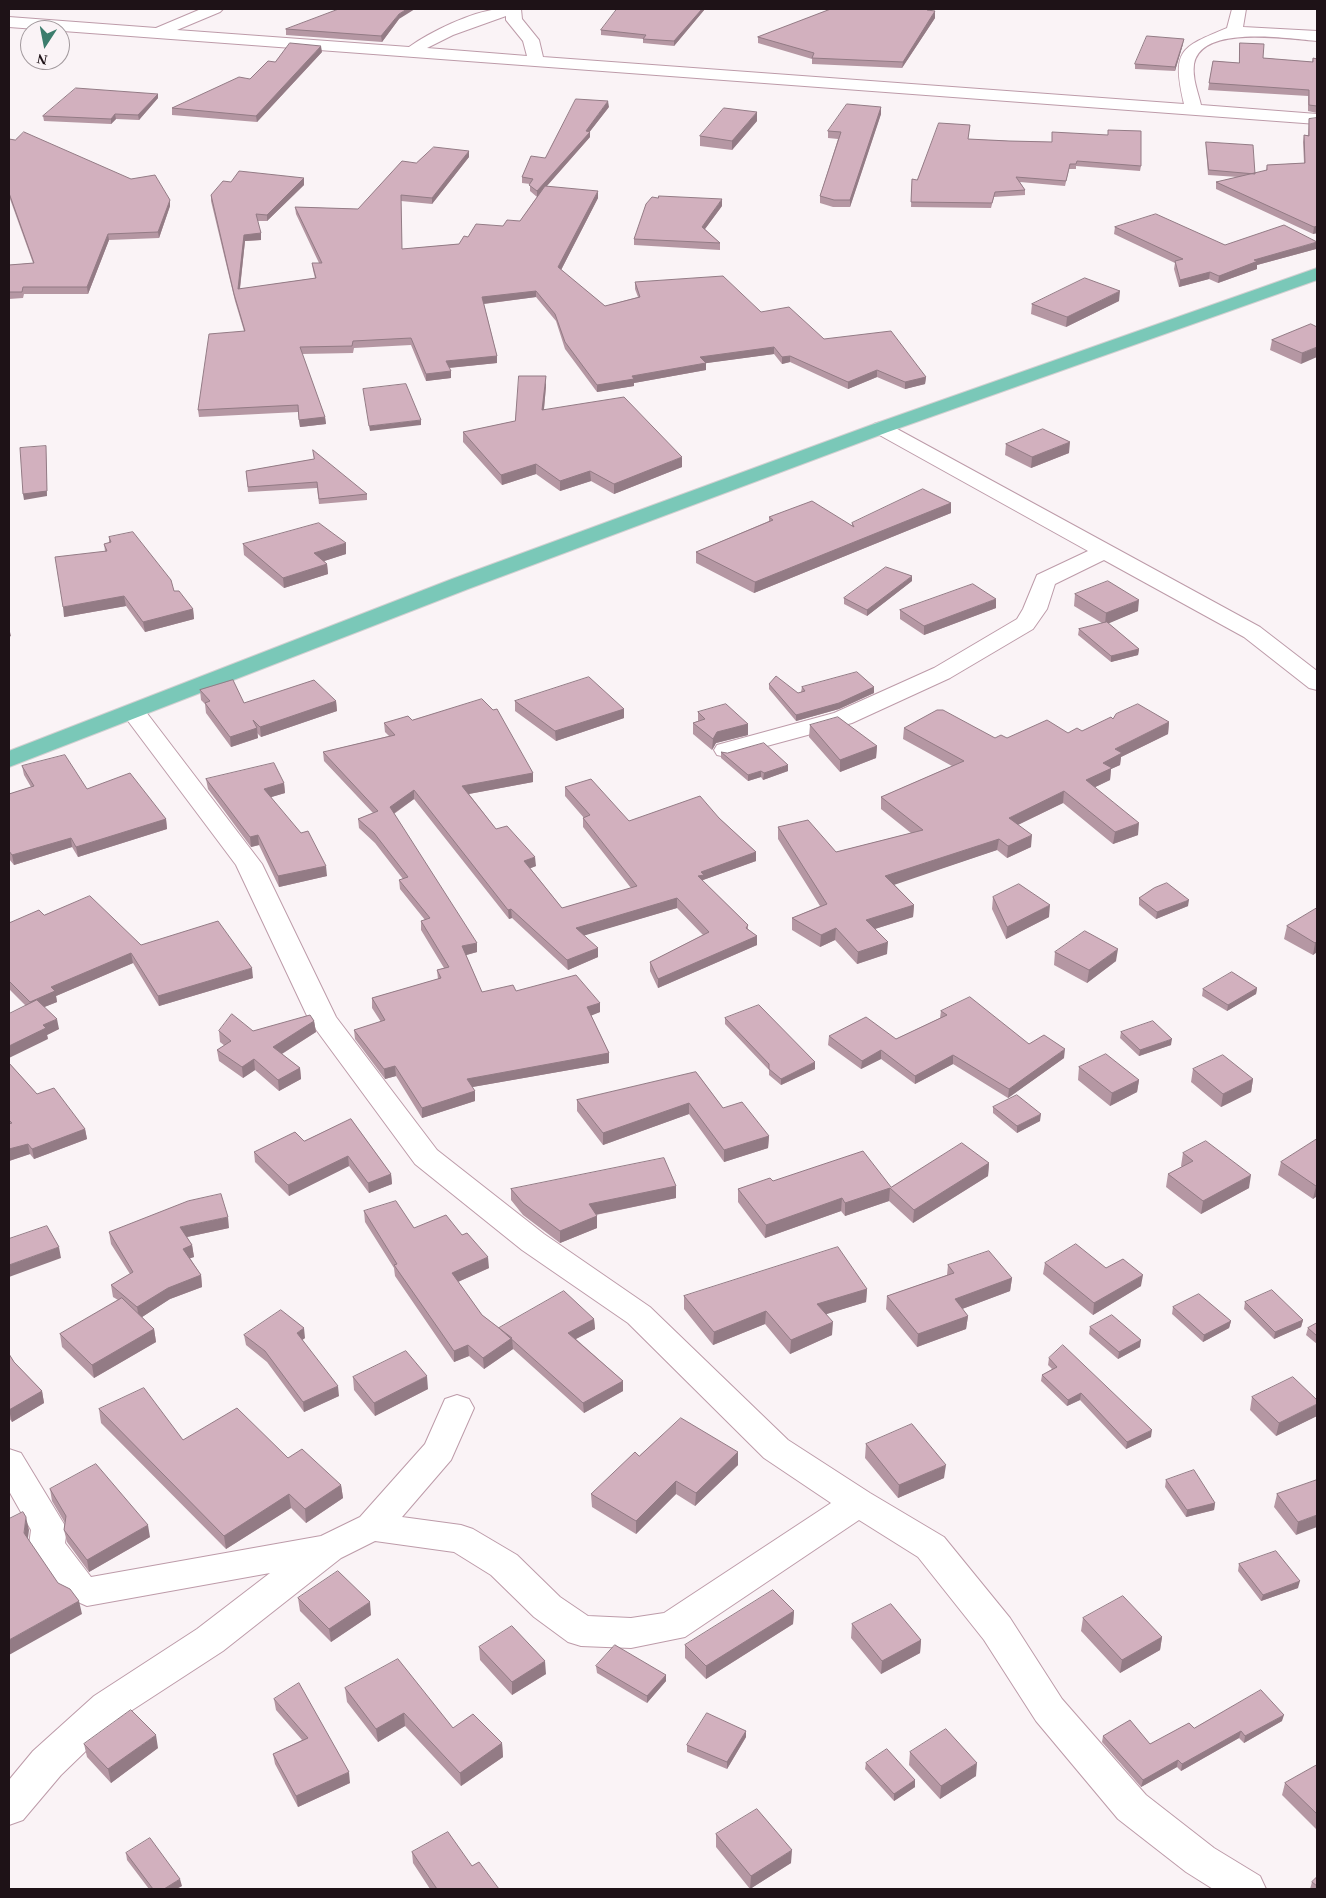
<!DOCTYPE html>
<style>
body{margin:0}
#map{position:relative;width:1326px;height:1898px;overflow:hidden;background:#faf3f6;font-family:Georgia,serif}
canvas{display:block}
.frame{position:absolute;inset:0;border:10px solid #1e1217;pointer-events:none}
.north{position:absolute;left:20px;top:20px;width:50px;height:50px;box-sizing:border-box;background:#faf3f6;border:1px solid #a2999d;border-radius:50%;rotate:191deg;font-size:14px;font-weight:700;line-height:20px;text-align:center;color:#1e1217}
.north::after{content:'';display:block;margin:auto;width:18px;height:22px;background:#3c7d6d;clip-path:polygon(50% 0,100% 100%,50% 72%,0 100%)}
</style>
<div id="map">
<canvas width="1326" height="1898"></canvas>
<div class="frame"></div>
<div class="north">N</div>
</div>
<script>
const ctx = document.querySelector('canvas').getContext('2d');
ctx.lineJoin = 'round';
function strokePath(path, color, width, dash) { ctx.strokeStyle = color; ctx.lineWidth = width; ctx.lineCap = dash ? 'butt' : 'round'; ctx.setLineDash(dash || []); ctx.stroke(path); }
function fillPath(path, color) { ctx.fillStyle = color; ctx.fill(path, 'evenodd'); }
const minor = new Path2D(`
 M 201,9 L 223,9 L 220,12 L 177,30 L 409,47 C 430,32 471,12 498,9 C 505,8 514,9 521,9 L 522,19 L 539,40 L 543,57 L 1184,104 C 1172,50 1179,48 1227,28 L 1232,9 L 1246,9 L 1243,27 L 1317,31 L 1317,41 C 1289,39 1201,24 1194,64 C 1192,78 1198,92 1201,105 L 1317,114 L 1317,124 L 9,27 L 9,17 L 156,28 ZM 506,16 L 506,20 L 523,41 L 527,56 L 427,48 L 453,35 Z
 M 881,422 L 888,424 L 1260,627 L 1317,671 L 1317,690 L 1309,688 L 1244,637 L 1104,560 L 1055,584 L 1047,609 L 1033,629 L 950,678 L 852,723 L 726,757 L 717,755 L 714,750 L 717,745 L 834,713 L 934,668 L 1017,619 L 1023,609 L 1037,575 L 1088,551 L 874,432 L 871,428 L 874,424 Z
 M 134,706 L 143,708 L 262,864 L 336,1017 L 437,1150 L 544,1234 L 650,1307 L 788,1440 L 870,1493 L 944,1537 L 1010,1618 L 1062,1699 L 1146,1795 L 1214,1848 L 1260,1876 L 1266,1889 L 1213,1889 L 1186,1872 L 1118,1819 L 1036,1721 L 984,1640 L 918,1557 L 859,1520 L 685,1637 L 631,1648 L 581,1646 L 568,1642 L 534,1617 L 491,1575 L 454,1552 L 375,1541 L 341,1558 L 223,1651 L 120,1718 L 61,1775 L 23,1820 L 9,1825 L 9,1780 L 33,1751 L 94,1696 L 197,1629 L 270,1573 L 87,1606 L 62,1595 L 29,1545 L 31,1530 L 9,1491 L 9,1449 L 21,1453 L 67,1529 L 65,1543 L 91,1577 L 321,1536 L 360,1517 L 425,1444 L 445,1399 L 457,1395 L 469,1399 L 474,1408 L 451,1460 L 402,1517 L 461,1525 L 473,1529 L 517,1555 L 560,1597 L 588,1616 L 631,1618 L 664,1613 L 831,1503 L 764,1458 L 628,1323 L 522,1250 L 415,1164 L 309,1020 L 236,865 L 122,713 L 125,708 Z`);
const major = new Path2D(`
 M 1317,268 L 1317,280 L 888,432 L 468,589 L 9,767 L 9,751 L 452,579 L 874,424 Z`);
const wall = new Path2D(`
 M 705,9 L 674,46 L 643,43 L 643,39 L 601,35 L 601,30 Z
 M 831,9 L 929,9 L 929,11 L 935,18 L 902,68 L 812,64 L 812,59 L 758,43 L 758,37 Z
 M 399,19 L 382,42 L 286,35 L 286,29 Z
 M 1240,43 L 1263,58 L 1312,62 L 1313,58 L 1317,59 L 1317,113 L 1308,111 L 1308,96 L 1208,90 L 1213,61 L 1239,63 Z
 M 1183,44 L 1175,71 L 1135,69 L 1135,64 Z
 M 322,52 L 257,122 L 172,115 L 172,108 L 250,79 L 275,62 Z
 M 158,94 L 158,98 L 139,120 L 116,119 L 111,124 L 44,121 L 43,116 Z
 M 609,107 L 590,131 L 590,137 L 547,186 L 598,198 L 561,270 L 605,306 L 638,297 L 635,289 L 635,282 L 761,312 L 824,339 L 926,377 L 925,384 L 905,389 L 877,377 L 848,389 L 790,362 L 782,364 L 774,354 L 706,363 L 706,370 L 634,383 L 634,386 L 597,392 L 565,349 L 556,321 L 536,297 L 484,304 L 497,356 L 497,363 L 449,368 L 451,371 L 451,378 L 426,381 L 411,345 L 354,348 L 353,353 L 302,354 L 325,417 L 326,424 L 300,427 L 298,412 L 199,417 L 198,410 L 244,331 L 235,301 L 211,201 L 211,195 L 231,182 L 304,178 L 304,185 L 267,221 L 257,221 L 261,233 L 261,240 L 245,241 L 240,289 L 315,278 L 313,270 L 312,263 L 319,263 L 296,214 L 295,207 L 358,209 L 416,163 L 469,157 L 432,204 L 401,201 L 402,249 L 459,244 L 468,237 L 520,221 L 537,197 L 530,191 L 530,184 L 522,183 L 522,177 L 545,158 Z
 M 881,107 L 881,114 L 850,207 L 833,207 L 820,203 L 820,196 L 838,139 L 828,138 L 828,131 Z
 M 1309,119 L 1317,233 L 1313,234 L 1216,189 L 1216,182 L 1238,177 L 1208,175 L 1206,147 L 1206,142 L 1255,173 L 1266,171 L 1267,165 L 1304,163 L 1303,142 L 1304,135 L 1308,135 Z
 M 757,121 L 732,150 L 700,146 L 700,136 Z
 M 970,125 L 968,139 L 1009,141 L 1052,142 L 1052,132 L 1141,166 L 1140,171 L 1076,166 L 1076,169 L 1069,169 L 1065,186 L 1020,182 L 1025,190 L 1025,195 L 994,197 L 991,208 L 911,207 L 912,179 L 917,180 Z
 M 9,139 L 170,200 L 170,206 L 159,238 L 109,240 L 88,294 L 24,294 L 23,298 L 9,299 L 9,265 L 33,263 L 10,199 L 9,201 Z
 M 722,206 L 705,229 L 720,243 L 720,250 L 634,245 L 634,239 Z
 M 1115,227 L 1225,245 L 1316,249 L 1257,265 L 1257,269 L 1218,283 L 1209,279 L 1179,287 L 1174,269 L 1175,263 L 1114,234 Z
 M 1119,301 L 1066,327 L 1031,314 L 1032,304 Z
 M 1311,324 L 1301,364 L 1270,350 L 1272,340 Z
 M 546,386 L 544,409 L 682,467 L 614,494 L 591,481 L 560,491 L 536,474 L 502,485 L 463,442 L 463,432 L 515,421 Z
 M 1006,444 L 1069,453 L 1031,468 L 1005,455 Z
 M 314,459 L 367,494 L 367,500 L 319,504 L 317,488 L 248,492 L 246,471 Z
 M 951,503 L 951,513 L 754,593 L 696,563 L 696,552 L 769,521 L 769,517 L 852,525 L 852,523 Z
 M 109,537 L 174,591 L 193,609 L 194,619 L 145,632 L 126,606 L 64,617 L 105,551 L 104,544 L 109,543 Z
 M 243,544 L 346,554 L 324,561 L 327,564 L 328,574 L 284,588 L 244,555 Z
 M 912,581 L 867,616 L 844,604 L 844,598 Z
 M 1075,594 L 1138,611 L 1108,623 L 1139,649 L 1138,655 L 1111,662 L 1078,635 L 1079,629 L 1102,623 L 1074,606 Z
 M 996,608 L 924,635 L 900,619 L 900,610 Z
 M 769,684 L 798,693 L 801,692 L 802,687 L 874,687 L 874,693 L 839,709 L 796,721 L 769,689 Z
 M 200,690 L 244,703 L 336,701 L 337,711 L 261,737 L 257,733 L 258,738 L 231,747 L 206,713 L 205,704 L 201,700 Z
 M 515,701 L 624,709 L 624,718 L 556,741 L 515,711 Z
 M 698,712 L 748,724 L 748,735 L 716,743 L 712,750 L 693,734 L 693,723 L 698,721 Z
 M 1113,719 L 1169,722 L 1168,734 L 1121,757 L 1120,765 L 1111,769 L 1110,780 L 1095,787 L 1138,835 L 1113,844 L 1063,803 L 1018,825 L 1031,847 L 1007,858 L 997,850 L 894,884 L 914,905 L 913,917 L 875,929 L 887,954 L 857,964 L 835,940 L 820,947 L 792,930 L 792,918 L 820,906 L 778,839 L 778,827 L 836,852 L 911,833 L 881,809 L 881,797 L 952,766 L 903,739 L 904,728 L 995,738 L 1007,738 L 1068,733 L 1082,731 Z
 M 412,720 L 533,773 L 533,782 L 469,794 L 496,829 L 536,866 L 530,868 L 562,908 L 631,888 L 583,827 L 583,818 L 584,818 L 565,796 L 565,787 L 629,821 L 719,818 L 756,852 L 756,861 L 703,880 L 703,881 L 748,925 L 748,929 L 757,936 L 757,945 L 658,988 L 650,971 L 650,962 L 703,935 L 677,908 L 584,935 L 598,957 L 568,970 L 512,918 L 509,919 L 414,799 L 394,814 L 477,952 L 466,955 L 482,992 L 516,991 L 600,1003 L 600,1012 L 591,1015 L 609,1053 L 609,1063 L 472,1087 L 475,1101 L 422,1118 L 396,1076 L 385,1079 L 355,1039 L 354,1030 L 381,1022 L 372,1008 L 372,998 L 438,979 L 437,970 L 444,968 L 421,930 L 421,921 L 425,920 L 400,889 L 399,880 L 403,879 L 375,843 L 359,828 L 358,819 L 373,813 L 324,761 L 323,752 L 389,736 L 385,732 L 384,723 Z
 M 810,725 L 877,746 L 876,758 L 840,772 L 809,737 Z
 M 721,752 L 788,771 L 763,780 L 761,777 L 748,781 L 721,758 Z
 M 22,766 L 87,789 L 166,819 L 167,829 L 78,857 L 72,847 L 14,865 L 9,859 L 9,794 L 31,787 L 24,775 Z
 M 206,779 L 284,783 L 285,793 L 271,797 L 327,876 L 279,887 L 259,845 L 251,847 L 208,789 Z
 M 993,897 L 1049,917 L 1006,939 L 992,909 Z
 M 1139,898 L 1188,906 L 1156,919 L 1139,905 Z
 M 1317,908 L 1317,952 L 1313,955 L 1284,939 L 1287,926 Z
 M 44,915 L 141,945 L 253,978 L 159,1006 L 133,963 L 56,996 L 57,1002 L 44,1007 L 59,1029 L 47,1035 L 48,1039 L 26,1006 L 9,989 L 9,923 Z
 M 1055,952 L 1116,961 L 1087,983 L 1054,965 Z
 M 1257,988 L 1256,994 L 1227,1011 L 1202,996 L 1203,989 Z
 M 941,1011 L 1029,1044 L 1064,1058 L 1008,1098 L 953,1064 L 915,1084 L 881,1059 L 861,1069 L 828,1045 L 829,1036 L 896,1039 L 940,1018 Z
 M 725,1018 L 815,1062 L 815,1069 L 781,1085 L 769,1075 L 769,1070 L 725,1024 Z
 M 314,1021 L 316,1032 L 282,1054 L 300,1068 L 301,1079 L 279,1091 L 255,1070 L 243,1078 L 219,1061 L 217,1050 L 225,1046 L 220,1042 L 219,1031 L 253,1031 Z
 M 1121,1032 L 1171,1045 L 1139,1056 L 1120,1038 Z
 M 9,1063 L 37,1094 L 85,1129 L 87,1139 L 34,1159 L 30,1154 L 9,1161 Z
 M 1079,1067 L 1139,1080 L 1137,1092 L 1110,1106 L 1078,1080 Z
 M 1193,1069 L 1253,1079 L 1251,1092 L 1221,1107 L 1191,1082 Z
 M 696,1072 L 723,1108 L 769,1136 L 768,1148 L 724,1162 L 689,1114 L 603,1145 L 577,1111 L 577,1100 Z
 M 993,1107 L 1040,1121 L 1017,1133 L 993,1113 Z
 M 351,1119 L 391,1174 L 392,1184 L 369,1193 L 349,1166 L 289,1196 L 255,1162 L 254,1152 L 304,1141 Z
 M 1317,1139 L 1317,1196 L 1313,1199 L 1278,1175 L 1281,1162 Z
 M 1183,1153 L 1249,1188 L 1201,1214 L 1166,1187 L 1168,1174 L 1182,1167 L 1181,1166 Z
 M 989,1163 L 988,1176 L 913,1223 L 889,1201 L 845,1216 L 841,1211 L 765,1238 L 738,1202 L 738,1189 L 773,1181 L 891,1187 Z
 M 676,1186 L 676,1198 L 596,1215 L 597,1216 L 597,1228 L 560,1243 L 523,1215 L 511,1200 L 511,1189 Z
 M 364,1211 L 414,1228 L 489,1268 L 458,1282 L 482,1315 L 499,1328 L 594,1319 L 595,1329 L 576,1339 L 623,1381 L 623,1391 L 584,1413 L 513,1349 L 484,1369 L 469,1356 L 454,1362 L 395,1276 L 394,1268 L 365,1222 Z
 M 229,1228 L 187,1237 L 192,1245 L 194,1257 L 190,1258 L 201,1275 L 202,1287 L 170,1299 L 142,1317 L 154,1329 L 156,1342 L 94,1378 L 62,1347 L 60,1334 L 118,1300 L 113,1297 L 111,1285 L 130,1274 L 111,1244 L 109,1232 Z
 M 1045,1263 L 1141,1286 L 1093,1315 L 1043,1274 Z
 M 948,1265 L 1012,1278 L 1010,1291 L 962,1309 L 968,1316 L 966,1329 L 917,1347 L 886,1309 L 887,1296 L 947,1275 Z
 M 867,1289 L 866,1302 L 826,1314 L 832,1335 L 790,1354 L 765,1324 L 713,1345 L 684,1309 L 684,1296 Z
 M 1245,1302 L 1303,1320 L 1301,1327 L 1274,1339 L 1244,1309 Z
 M 1173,1307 L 1231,1321 L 1229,1328 L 1203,1342 L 1172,1314 Z
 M 1317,1323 L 1317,1344 L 1306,1335 L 1308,1328 Z
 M 1090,1327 L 1140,1347 L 1118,1359 L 1089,1334 Z
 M 244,1335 L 305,1338 L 302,1340 L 339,1396 L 304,1412 L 267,1362 L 246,1345 Z
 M 9,1354 L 14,1362 L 42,1391 L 44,1403 L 12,1422 L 9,1418 Z
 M 1049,1358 L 1151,1437 L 1126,1449 L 1080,1400 L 1067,1406 L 1041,1381 L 1042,1375 L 1052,1369 L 1048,1365 Z
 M 353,1377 L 428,1389 L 375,1416 L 354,1390 Z
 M 1252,1397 L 1317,1416 L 1276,1436 L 1250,1410 Z
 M 99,1409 L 183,1440 L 341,1485 L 343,1498 L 306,1523 L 291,1508 L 226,1549 L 101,1423 Z
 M 866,1444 L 944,1478 L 898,1498 L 865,1458 Z
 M 738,1452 L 738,1465 L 695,1506 L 676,1494 L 636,1534 L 592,1507 L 591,1494 L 639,1456 Z
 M 1166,1480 L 1215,1503 L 1214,1510 L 1186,1517 L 1165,1487 Z
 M 1317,1480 L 1296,1535 L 1274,1507 L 1277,1494 Z
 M 50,1489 L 150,1537 L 89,1572 L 67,1542 L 64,1530 L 65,1523 L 52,1501 Z
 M 1239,1564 L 1298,1588 L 1261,1601 L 1238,1571 Z
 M 298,1598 L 371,1615 L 331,1642 L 300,1611 Z
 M 794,1611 L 793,1624 L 706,1679 L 685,1658 L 685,1645 Z
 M 1083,1618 L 1162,1637 L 1160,1650 L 1120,1673 L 1081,1631 Z
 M 852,1624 L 921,1640 L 920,1653 L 881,1674 L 851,1638 Z
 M 479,1647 L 546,1674 L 512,1695 L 480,1660 Z
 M 596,1666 L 666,1681 L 647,1703 L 597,1673 Z
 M 345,1688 L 453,1728 L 502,1743 L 503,1757 L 461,1786 L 405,1726 L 378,1742 L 347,1702 Z
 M 274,1699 L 350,1783 L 298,1807 L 275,1764 L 273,1754 L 302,1740 L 276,1710 Z
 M 1282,1721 L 1244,1743 L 1239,1738 L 1181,1771 L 1177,1767 L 1141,1787 L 1102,1742 L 1103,1736 L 1150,1744 L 1194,1728 Z
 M 746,1737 L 727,1769 L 687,1752 L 687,1745 Z
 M 84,1744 L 158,1748 L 111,1783 L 87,1757 Z
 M 910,1752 L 976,1776 L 940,1799 L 909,1765 Z
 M 866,1763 L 915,1780 L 915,1787 L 894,1801 L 865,1769 Z
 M 1317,1765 L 1317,1830 L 1282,1795 L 1285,1783 Z
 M 716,1834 L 791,1863 L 750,1889 L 716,1847 Z
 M 412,1852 L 472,1866 L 499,1889 L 430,1889 L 413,1863 Z
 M 126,1853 L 182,1886 L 176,1889 L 149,1889 L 127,1860 Z
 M 1317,1877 L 1317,1889 L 1310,1889 L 1312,1882 Z`);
const shadedWall = new Path2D(`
 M 407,9 L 415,9 L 399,19 L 382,42 L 381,36 L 399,14 Z
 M 702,9 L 705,9 L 674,46 L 674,41 Z
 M 935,11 L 935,18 L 902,68 L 903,62 Z
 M 1184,39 L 1183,44 L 1175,71 L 1175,67 Z
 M 321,46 L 322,52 L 257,122 L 256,116 Z
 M 158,94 L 158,98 L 139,120 L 138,115 Z
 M 608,101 L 609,107 L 588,134 L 590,132 L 590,137 L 537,197 L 537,191 L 586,131 Z
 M 881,107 L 881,114 L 850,207 L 850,200 Z
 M 757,112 L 757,121 L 732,150 L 732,141 Z
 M 115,114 L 116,119 L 111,124 L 111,119 Z
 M 469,151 L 469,157 L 432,204 L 432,198 Z
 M 304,178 L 304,185 L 267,221 L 267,215 Z
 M 598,191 L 598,198 L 559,274 L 558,267 Z
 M 722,199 L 722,206 L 702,233 L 702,227 Z
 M 170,200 L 170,206 L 159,238 L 158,232 Z
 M 1317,226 L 1317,233 L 1313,234 L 1314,227 Z
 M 261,233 L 261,240 L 245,241 L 239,296 L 238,289 L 244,235 Z
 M 108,234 L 109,240 L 88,294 L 87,287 Z
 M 1317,242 L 1316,249 L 1257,265 L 1257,269 L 1218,283 L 1219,276 L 1254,260 Z
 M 1210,272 L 1209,279 L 1179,287 L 1180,280 Z
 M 536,291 L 536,297 L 482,304 L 482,297 Z
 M 1120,291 L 1119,301 L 1066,327 L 1067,317 Z
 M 774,347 L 774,354 L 700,364 L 700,357 Z
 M 1317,347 L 1317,357 L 1301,364 L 1302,353 Z
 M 497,356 L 497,363 L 447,368 L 446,361 Z
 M 790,356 L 790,362 L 782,364 L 782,357 Z
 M 706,363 L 706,370 L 634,383 L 634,386 L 597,392 L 597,385 L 632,376 Z
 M 877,370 L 877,377 L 848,389 L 848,382 Z
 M 451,371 L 451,378 L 426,381 L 426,374 Z
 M 546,376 L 546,386 L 543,419 L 542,410 Z
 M 926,377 L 925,384 L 905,389 L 905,382 Z
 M 325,417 L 326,424 L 300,427 L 299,420 Z
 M 421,420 L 421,425 L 370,431 L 369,426 Z
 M 1070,442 L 1069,453 L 1031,468 L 1032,457 Z
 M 46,446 L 46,451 L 47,496 L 24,500 L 23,494 Z
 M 682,457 L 682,467 L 614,494 L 614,484 Z
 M 536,464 L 536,474 L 502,485 L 501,475 Z
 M 590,471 L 591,481 L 560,491 L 560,481 Z
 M 951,503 L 951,513 L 754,593 L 755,582 Z
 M 346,543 L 346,554 L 315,564 L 314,553 Z
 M 327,564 L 328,574 L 284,588 L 283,578 Z
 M 912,576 L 912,581 L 867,616 L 867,610 Z
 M 124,596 L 126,606 L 64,617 L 63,607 Z
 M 996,599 L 996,608 L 924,635 L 924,626 Z
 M 1139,600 L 1138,611 L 1105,625 L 1106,613 Z
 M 193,609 L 194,619 L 145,632 L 143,622 Z
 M 9,628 L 11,636 L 9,637 Z
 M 1139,649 L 1138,655 L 1111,662 L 1111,656 Z
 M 874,687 L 874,693 L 839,709 L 796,721 L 796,715 Z
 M 336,701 L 337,711 L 261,737 L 260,727 Z
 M 624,709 L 624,718 L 556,741 L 555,731 Z
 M 1169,722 L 1168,734 L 1121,757 L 1120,765 L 1111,769 L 1110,780 L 1085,792 L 1086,780 L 1103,763 L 1115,749 Z
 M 748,724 L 748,735 L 716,743 L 712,750 L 713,739 L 717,732 Z
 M 257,728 L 258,738 L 231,747 L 230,737 Z
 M 877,746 L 876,758 L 840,772 L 840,760 Z
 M 788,765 L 788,771 L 763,780 L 764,773 Z
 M 761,771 L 761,777 L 748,781 L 748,775 Z
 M 533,773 L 533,782 L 463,795 L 462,786 Z
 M 284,783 L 285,793 L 265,799 L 264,789 Z
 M 414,790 L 414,799 L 390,816 L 390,807 Z
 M 1064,791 L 1063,803 L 1007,830 L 1009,818 Z
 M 166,819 L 167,829 L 78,857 L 76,847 Z
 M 1139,823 L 1138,835 L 1113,844 L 1115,832 Z
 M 258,835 L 259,845 L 251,847 L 250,837 Z
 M 1032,835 L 1031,847 L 1007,858 L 1008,846 Z
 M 71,838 L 72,847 L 14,865 L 12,855 Z
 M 999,839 L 997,850 L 885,888 L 885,876 Z
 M 756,852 L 756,861 L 703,880 L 703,884 L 698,876 L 701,872 Z
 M 535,857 L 536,866 L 524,871 L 524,861 Z
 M 326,866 L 327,876 L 279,887 L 278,876 Z
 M 677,898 L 677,908 L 576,938 L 576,928 Z
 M 1189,900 L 1188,906 L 1156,919 L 1157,912 Z
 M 914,905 L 913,917 L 865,932 L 866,920 Z
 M 1050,905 L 1049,917 L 1006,939 L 1007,927 Z
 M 511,909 L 512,918 L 509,919 L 508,910 Z
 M 836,928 L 835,940 L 820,947 L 821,935 Z
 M 757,936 L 757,945 L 658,988 L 658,979 Z
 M 1317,941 L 1317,952 L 1313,955 L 1315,943 Z
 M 888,942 L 887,954 L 857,964 L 858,952 Z
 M 477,943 L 477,952 L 463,956 L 462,946 Z
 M 598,948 L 598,957 L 568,970 L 567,960 Z
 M 1118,949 L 1116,961 L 1087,983 L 1089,970 Z
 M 131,953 L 133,963 L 56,996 L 57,1002 L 32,1012 L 30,1002 L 51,987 Z
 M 252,968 L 253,978 L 159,1006 L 158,996 Z
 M 1257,988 L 1256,994 L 1227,1011 L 1228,1005 Z
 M 600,1003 L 600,1012 L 588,1017 L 587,1007 Z
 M 57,1019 L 59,1029 L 47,1035 L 48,1039 L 9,1058 L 9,1046 L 43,1025 Z
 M 314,1021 L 316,1032 L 275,1058 L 273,1047 Z
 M 1172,1039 L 1171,1045 L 1139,1056 L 1140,1050 Z
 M 1065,1049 L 1064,1058 L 1008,1098 L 1009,1089 Z
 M 881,1050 L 881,1059 L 861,1069 L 862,1061 Z
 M 609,1053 L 609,1063 L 467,1088 L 467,1079 Z
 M 953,1055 L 953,1064 L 915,1084 L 915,1076 Z
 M 254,1059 L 255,1070 L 243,1078 L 242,1067 Z
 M 815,1062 L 815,1069 L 781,1085 L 781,1079 Z
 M 395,1066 L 396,1076 L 385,1079 L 384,1069 Z
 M 300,1068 L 301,1079 L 279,1091 L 278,1080 Z
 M 1253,1079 L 1251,1092 L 1221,1107 L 1223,1094 Z
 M 1139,1080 L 1137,1092 L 1110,1106 L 1112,1093 Z
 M 475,1091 L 475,1101 L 422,1118 L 422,1108 Z
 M 689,1103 L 689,1114 L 603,1145 L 603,1133 Z
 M 1041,1114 L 1040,1121 L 1017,1133 L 1017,1126 Z
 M 85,1129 L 87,1139 L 34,1159 L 32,1149 Z
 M 769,1136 L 768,1148 L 724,1162 L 724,1150 Z
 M 28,1144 L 30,1154 L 9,1161 L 9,1149 Z
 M 348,1156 L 349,1166 L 289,1196 L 288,1185 Z
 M 989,1163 L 988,1176 L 913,1223 L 914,1210 Z
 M 391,1174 L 392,1184 L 369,1193 L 368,1183 Z
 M 1251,1175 L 1249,1188 L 1201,1214 L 1203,1201 Z
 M 1317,1185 L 1317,1196 L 1313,1199 L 1316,1186 Z
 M 676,1186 L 676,1198 L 589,1216 L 589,1204 Z
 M 890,1188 L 889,1201 L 845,1216 L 845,1203 Z
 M 842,1198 L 841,1211 L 765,1238 L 766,1225 Z
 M 597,1216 L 597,1228 L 560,1243 L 560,1231 Z
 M 228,1217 L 229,1228 L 182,1238 L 180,1227 Z
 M 192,1245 L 194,1257 L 185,1260 L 183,1249 Z
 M 59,1247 L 61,1258 L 9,1277 L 9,1265 Z
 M 488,1257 L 489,1268 L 453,1284 L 452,1273 Z
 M 201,1275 L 202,1287 L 170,1299 L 139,1319 L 137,1307 L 168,1288 Z
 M 1143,1275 L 1141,1286 L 1093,1315 L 1094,1303 Z
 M 1012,1278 L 1010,1291 L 954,1312 L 955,1299 Z
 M 867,1289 L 866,1302 L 817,1317 L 817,1304 Z
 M 766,1311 L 765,1324 L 713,1345 L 714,1332 Z
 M 968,1316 L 966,1329 L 917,1347 L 918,1334 Z
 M 594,1319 L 595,1329 L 568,1343 L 568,1333 Z
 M 1303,1320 L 1301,1327 L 1274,1339 L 1275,1332 Z
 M 1231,1321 L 1229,1328 L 1203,1342 L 1204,1335 Z
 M 833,1322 L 832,1335 L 790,1354 L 791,1340 Z
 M 304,1328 L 305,1338 L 298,1343 L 297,1333 Z
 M 154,1329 L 156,1342 L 94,1378 L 92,1365 Z
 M 512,1338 L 513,1349 L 484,1369 L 483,1358 Z
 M 1141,1340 L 1140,1347 L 1118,1359 L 1119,1352 Z
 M 468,1345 L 469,1356 L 454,1362 L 454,1351 Z
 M 427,1376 L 428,1389 L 375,1416 L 374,1403 Z
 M 623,1381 L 623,1391 L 584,1413 L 583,1403 Z
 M 338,1386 L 339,1396 L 304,1412 L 303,1402 Z
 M 42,1391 L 44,1403 L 12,1422 L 9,1410 Z
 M 1081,1393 L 1080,1400 L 1067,1406 L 1068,1400 Z
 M 1317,1404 L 1317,1416 L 1276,1436 L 1279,1423 Z
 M 1152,1430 L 1151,1437 L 1126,1449 L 1127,1442 Z
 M 738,1452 L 738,1465 L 695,1506 L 696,1493 Z
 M 946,1465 L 944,1478 L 898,1498 L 899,1485 Z
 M 676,1481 L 676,1494 L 636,1534 L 636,1521 Z
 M 341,1485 L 343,1498 L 306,1523 L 305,1509 Z
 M 289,1494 L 291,1508 L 226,1549 L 224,1536 Z
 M 1215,1503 L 1214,1510 L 1186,1517 L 1187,1510 Z
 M 1317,1515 L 1317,1527 L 1296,1535 L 1298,1522 Z
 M 26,1517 L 29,1530 L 27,1546 L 24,1533 Z
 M 148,1525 L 150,1537 L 89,1572 L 87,1560 Z
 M 1300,1581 L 1298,1588 L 1261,1601 L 1263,1595 Z
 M 79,1601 L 82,1614 L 9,1655 L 9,1640 Z
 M 370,1602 L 371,1615 L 331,1642 L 329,1629 Z
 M 794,1611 L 793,1624 L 706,1679 L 706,1666 Z
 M 1162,1637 L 1160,1650 L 1120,1673 L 1122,1660 Z
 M 921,1640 L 920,1653 L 881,1674 L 882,1661 Z
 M 545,1661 L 546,1674 L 512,1695 L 512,1682 Z
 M 666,1675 L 666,1681 L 647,1703 L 647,1696 Z
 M 404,1713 L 405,1726 L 378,1742 L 376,1729 Z
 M 1284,1715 L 1282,1721 L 1244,1743 L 1245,1736 Z
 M 746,1731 L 746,1737 L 727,1769 L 727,1762 Z
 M 1241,1731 L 1239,1738 L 1181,1771 L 1182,1764 Z
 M 156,1735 L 158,1748 L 111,1783 L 108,1769 Z
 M 502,1743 L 503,1757 L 461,1786 L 460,1773 Z
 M 1178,1760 L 1177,1767 L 1141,1787 L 1143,1780 Z
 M 977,1763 L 976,1776 L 940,1799 L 941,1786 Z
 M 349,1772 L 350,1783 L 298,1807 L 296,1796 Z
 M 915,1780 L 915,1787 L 894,1801 L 894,1794 Z
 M 792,1850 L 791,1863 L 750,1889 L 751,1876 Z
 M 180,1879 L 182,1886 L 176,1889 L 164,1889 Z`);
const building = new Path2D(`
 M 339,9 L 407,9 L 399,14 L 381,36 L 286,29 Z
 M 617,9 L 702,9 L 674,41 L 643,39 L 646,35 L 601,30 Z
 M 831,9 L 928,9 L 927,10 L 935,11 L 903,62 L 812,58 L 814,53 L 758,37 Z
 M 1147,36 L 1184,39 L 1175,67 L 1135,64 Z
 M 290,43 L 321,46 L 256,116 L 172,108 L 239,77 L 250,79 L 268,61 L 275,62 Z
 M 1240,43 L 1264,44 L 1263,58 L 1313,62 L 1313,58 L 1317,59 L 1317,106 L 1309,105 L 1309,90 L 1209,83 L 1213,61 L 1239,63 Z
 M 76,88 L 158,94 L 138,115 L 115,114 L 111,119 L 43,116 Z
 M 576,99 L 608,101 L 586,131 L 590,132 L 537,191 L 529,185 L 533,179 L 522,177 L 531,156 L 545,158 Z
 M 847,104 L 881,107 L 850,200 L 834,200 L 820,196 L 841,132 L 828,131 Z
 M 724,108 L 757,112 L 732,141 L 700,136 Z
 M 1317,118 L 1317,226 L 1314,227 L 1216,182 L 1267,170 L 1267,165 L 1305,163 L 1304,135 L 1309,136 L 1309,119 Z
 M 939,123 L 970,125 L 968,139 L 1009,141 L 1052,142 L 1052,132 L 1108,135 L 1108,130 L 1141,131 L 1141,166 L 1077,161 L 1076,164 L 1070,164 L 1066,181 L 1016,177 L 1025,190 L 995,192 L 992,203 L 911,202 L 912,179 L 917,180 Z
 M 24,132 L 131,179 L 155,175 L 170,200 L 158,232 L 108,234 L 87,287 L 23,287 L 22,292 L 9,292 L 9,265 L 34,263 L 9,193 L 9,194 L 9,139 L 15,140 Z
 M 1206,142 L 1253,145 L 1255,174 L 1209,170 Z
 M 434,147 L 469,151 L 432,198 L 401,195 L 402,249 L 459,244 L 464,236 L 468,237 L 476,224 L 503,226 L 507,220 L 520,221 L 545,186 L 598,191 L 558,267 L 605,306 L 640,297 L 635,282 L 723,276 L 761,312 L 789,307 L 824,339 L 891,331 L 926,377 L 905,382 L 877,370 L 848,382 L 790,356 L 782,357 L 774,347 L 700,357 L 706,363 L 632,376 L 634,379 L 597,385 L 565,342 L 555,314 L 536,291 L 482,297 L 497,356 L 446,361 L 451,371 L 426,374 L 411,338 L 353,341 L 352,346 L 300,347 L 325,417 L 299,420 L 298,405 L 198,410 L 209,334 L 245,331 L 234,294 L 211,195 L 223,181 L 231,182 L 239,171 L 304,178 L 267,215 L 256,214 L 261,233 L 244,235 L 238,289 L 316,278 L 312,263 L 322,263 L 295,207 L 358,209 L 402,161 L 416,163 Z
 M 659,196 L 722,199 L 702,227 L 720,243 L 634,239 L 646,204 L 652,197 L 658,198 Z
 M 1156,214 L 1225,245 L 1284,225 L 1317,242 L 1254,260 L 1258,261 L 1219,276 L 1210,272 L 1180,280 L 1175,261 L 1183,259 L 1115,227 Z
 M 1085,278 L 1120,291 L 1067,317 L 1032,304 Z
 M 1311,324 L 1317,327 L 1317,347 L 1302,353 L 1272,340 Z
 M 519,376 L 546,376 L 542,410 L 624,397 L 682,457 L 614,484 L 590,471 L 560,481 L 536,464 L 501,475 L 463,432 L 515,421 Z
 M 406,384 L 421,420 L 369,426 L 363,389 Z
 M 1043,429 L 1070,442 L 1032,457 L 1006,444 Z
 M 46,446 L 47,491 L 23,494 L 20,448 Z
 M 313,450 L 367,494 L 319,499 L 317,482 L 248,487 L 246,471 L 314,459 Z
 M 923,489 L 951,503 L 755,582 L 696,552 L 773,520 L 769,517 L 812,501 L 854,527 L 852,523 Z
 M 319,523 L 346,543 L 314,553 L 327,564 L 283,578 L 243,544 Z
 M 133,532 L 171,580 L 174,591 L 179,591 L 193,609 L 143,622 L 124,596 L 63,607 L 55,557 L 107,551 L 104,544 L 111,542 L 109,537 Z
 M 886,567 L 912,576 L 867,610 L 844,598 Z
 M 1108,581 L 1139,600 L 1106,613 L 1075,594 Z
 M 973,584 L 996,599 L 924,626 L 900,610 Z
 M 1107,622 L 1139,649 L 1111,656 L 1079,629 Z
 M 857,672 L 874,687 L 839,703 L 796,715 L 769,684 L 776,676 L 798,693 L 805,691 L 802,687 Z
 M 589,677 L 624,709 L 555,731 L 515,701 Z
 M 233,680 L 244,703 L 314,680 L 336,701 L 260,727 L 253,720 L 257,728 L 230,737 L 205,703 L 210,701 L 200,690 Z
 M 482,699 L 493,710 L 497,709 L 533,773 L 462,786 L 496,829 L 507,826 L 535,857 L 524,861 L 562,908 L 637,886 L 583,818 L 590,815 L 565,787 L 591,779 L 629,821 L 700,796 L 719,818 L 756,852 L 701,872 L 704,875 L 698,876 L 748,925 L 746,928 L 757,936 L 658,979 L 650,962 L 709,932 L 677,898 L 576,928 L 598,948 L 567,960 L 511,909 L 508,910 L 414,790 L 390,807 L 477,943 L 462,946 L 482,992 L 513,985 L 516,991 L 576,975 L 600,1003 L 587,1007 L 609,1053 L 467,1079 L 475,1091 L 422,1108 L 395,1066 L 384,1069 L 354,1030 L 385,1020 L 372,998 L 441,978 L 437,970 L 449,967 L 421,921 L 430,918 L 399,880 L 408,877 L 374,833 L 358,819 L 378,811 L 323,752 L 395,735 L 384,723 L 408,716 L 412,720 Z
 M 726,704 L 748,724 L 717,732 L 713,739 L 693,723 L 705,719 L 698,712 Z
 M 1138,704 L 1169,722 L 1115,749 L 1122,753 L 1103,763 L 1112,768 L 1086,780 L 1139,823 L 1115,832 L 1064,791 L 1009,818 L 1032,835 L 1008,846 L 999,839 L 885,876 L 914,905 L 866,920 L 888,942 L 858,952 L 836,928 L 821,935 L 792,918 L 827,904 L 778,827 L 808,820 L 836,852 L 923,830 L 881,797 L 964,761 L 904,728 L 937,710 L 943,710 L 995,738 L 1001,735 L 1007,738 L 1047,720 L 1068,733 L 1077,728 L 1082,731 L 1111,717 L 1113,719 L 1116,714 Z
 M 838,717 L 877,746 L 840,760 L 810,725 Z
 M 764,743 L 788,765 L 764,773 L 761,771 L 748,775 L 721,752 L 727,753 Z
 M 65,755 L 87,789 L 130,773 L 166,819 L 76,847 L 71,838 L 12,855 L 9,851 L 9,794 L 34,786 L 22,766 Z
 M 274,763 L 284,783 L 264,789 L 301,833 L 308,831 L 326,866 L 278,876 L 258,835 L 250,837 L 206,779 Z
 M 1167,883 L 1189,900 L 1157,912 L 1139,898 L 1154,888 Z
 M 1019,884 L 1050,905 L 1007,927 L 993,897 Z
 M 90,896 L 141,945 L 218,921 L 252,968 L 158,996 L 131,953 L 51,987 L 55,991 L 30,1002 L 9,981 L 9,923 L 39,910 L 44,915 Z
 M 1317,908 L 1317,941 L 1315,943 L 1287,926 Z
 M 1085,931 L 1118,949 L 1089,970 L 1055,952 Z
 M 1232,972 L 1257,988 L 1228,1005 L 1203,989 Z
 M 970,997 L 1029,1044 L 1044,1035 L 1065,1049 L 1009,1089 L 953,1055 L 915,1076 L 881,1050 L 862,1061 L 829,1036 L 866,1017 L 896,1039 L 947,1015 L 941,1011 Z
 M 37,1000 L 57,1019 L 43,1025 L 46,1028 L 9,1046 L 9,1014 Z
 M 759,1005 L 815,1062 L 781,1079 L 769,1069 L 769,1064 L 725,1018 Z
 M 232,1014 L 253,1031 L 310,1015 L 314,1021 L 273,1047 L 300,1068 L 278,1080 L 254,1059 L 242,1067 L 217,1050 L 231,1041 L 219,1031 Z
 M 1153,1021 L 1172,1039 L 1140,1050 L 1121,1032 Z
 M 1106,1054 L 1139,1080 L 1112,1093 L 1079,1067 Z
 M 1223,1055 L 1253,1079 L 1223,1094 L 1193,1069 Z
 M 9,1063 L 37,1094 L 54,1088 L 85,1129 L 32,1149 L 28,1144 L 9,1149 L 9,1124 L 12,1123 L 9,1120 Z
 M 696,1072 L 723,1108 L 742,1102 L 769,1136 L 724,1150 L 689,1103 L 603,1133 L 577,1100 Z
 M 1017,1095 L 1041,1114 L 1017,1126 L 993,1107 Z
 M 351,1119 L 391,1174 L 368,1183 L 348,1156 L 288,1185 L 254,1152 L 295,1132 L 304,1141 Z
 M 1317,1139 L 1317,1185 L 1316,1186 L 1281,1162 Z
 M 1206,1141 L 1251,1175 L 1203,1201 L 1168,1174 L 1193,1161 L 1183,1153 Z
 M 962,1143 L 989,1163 L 914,1210 L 890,1188 L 845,1203 L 842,1198 L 766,1225 L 738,1189 L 770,1178 L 773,1181 L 863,1151 L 891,1187 Z
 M 664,1158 L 676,1186 L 589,1204 L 597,1216 L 560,1231 L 523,1203 L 511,1189 Z
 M 221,1194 L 228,1217 L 180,1227 L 192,1245 L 183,1249 L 201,1275 L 168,1288 L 137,1307 L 111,1285 L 133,1272 L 109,1232 L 188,1201 Z
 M 396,1201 L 414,1228 L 446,1215 L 462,1235 L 467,1233 L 488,1257 L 452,1273 L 482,1315 L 512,1338 L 483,1358 L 468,1345 L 454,1351 L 394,1265 L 397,1264 L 364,1211 Z
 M 47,1226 L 59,1247 L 9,1265 L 9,1239 Z
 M 1076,1244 L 1106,1268 L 1123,1259 L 1143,1275 L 1094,1303 L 1045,1263 Z
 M 838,1247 L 867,1289 L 817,1304 L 833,1322 L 791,1340 L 766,1311 L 714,1332 L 684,1296 Z
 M 989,1251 L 1012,1278 L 955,1299 L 968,1316 L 918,1334 L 887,1296 L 954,1273 L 948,1265 Z
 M 1272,1290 L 1303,1320 L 1275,1332 L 1245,1302 Z
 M 564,1291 L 594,1319 L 568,1333 L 623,1381 L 583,1403 L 499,1328 Z
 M 1199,1294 L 1231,1321 L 1204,1335 L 1173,1307 Z
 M 122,1298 L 154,1329 L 92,1365 L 60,1334 Z
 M 281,1310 L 304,1328 L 297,1333 L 338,1386 L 303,1402 L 265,1351 L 244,1335 Z
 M 1112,1315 L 1141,1340 L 1119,1352 L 1090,1327 Z
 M 1317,1323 L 1317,1336 L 1308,1328 Z
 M 1063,1345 L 1152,1430 L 1127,1442 L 1081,1393 L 1068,1400 L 1042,1375 L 1057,1367 L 1049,1358 Z
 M 406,1351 L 427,1376 L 374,1403 L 353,1377 Z
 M 9,1354 L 14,1362 L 42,1391 L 9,1410 Z
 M 1293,1377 L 1317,1400 L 1317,1404 L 1279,1423 L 1252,1397 Z
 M 144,1388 L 183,1440 L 237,1408 L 288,1458 L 302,1449 L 341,1485 L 305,1509 L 289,1494 L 224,1536 L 99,1409 Z
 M 681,1418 L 738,1452 L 696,1493 L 676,1481 L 636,1521 L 591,1494 L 635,1452 L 639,1456 Z
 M 912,1424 L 946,1465 L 899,1485 L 866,1444 Z
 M 96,1464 L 148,1525 L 87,1560 L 64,1530 L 66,1516 L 50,1489 Z
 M 1194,1470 L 1215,1503 L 1187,1510 L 1166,1480 Z
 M 1317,1480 L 1317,1515 L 1298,1522 L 1277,1494 Z
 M 23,1512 L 26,1517 L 24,1533 L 58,1583 L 70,1589 L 79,1601 L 9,1640 L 9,1519 Z
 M 1276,1551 L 1300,1581 L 1263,1595 L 1239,1564 Z
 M 338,1571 L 370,1602 L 329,1629 L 298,1598 Z
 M 773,1590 L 794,1611 L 706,1666 L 685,1645 Z
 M 1123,1596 L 1162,1637 L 1122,1660 L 1083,1618 Z
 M 891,1604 L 921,1640 L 882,1661 L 852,1624 Z
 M 512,1626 L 545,1661 L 512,1682 L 479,1647 Z
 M 615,1645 L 666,1675 L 647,1696 L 596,1666 Z
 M 398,1659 L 453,1728 L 473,1714 L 502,1743 L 460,1773 L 404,1713 L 376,1729 L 345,1688 Z
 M 299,1683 L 349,1772 L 296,1796 L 273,1754 L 308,1738 L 274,1699 Z
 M 1261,1690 L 1284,1715 L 1245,1736 L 1241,1731 L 1182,1764 L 1178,1760 L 1143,1780 L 1103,1736 L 1130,1720 L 1150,1744 L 1189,1723 L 1194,1728 Z
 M 131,1710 L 156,1735 L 108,1769 L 84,1744 Z
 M 707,1713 L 746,1731 L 727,1762 L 687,1745 Z
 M 946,1729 L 977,1763 L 941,1786 L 910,1752 Z
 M 887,1749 L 915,1780 L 894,1794 L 866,1763 Z
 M 1317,1765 L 1317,1814 L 1285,1783 Z
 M 757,1809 L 792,1850 L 751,1876 L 716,1834 Z
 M 448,1832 L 472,1866 L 479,1862 L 499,1889 L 437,1889 L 412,1852 Z
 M 150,1838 L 180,1879 L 164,1889 L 153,1889 L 126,1853 Z
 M 1317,1877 L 1317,1886 L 1312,1882 Z`);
strokePath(minor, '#bd9ba9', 2);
strokePath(major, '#d2d0d1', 2);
fillPath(minor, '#fff');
fillPath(major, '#7ac8b8');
fillPath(wall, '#b597a3');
fillPath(shadedWall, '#937b85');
fillPath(building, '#d2b0be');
strokePath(building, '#937b85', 1);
</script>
